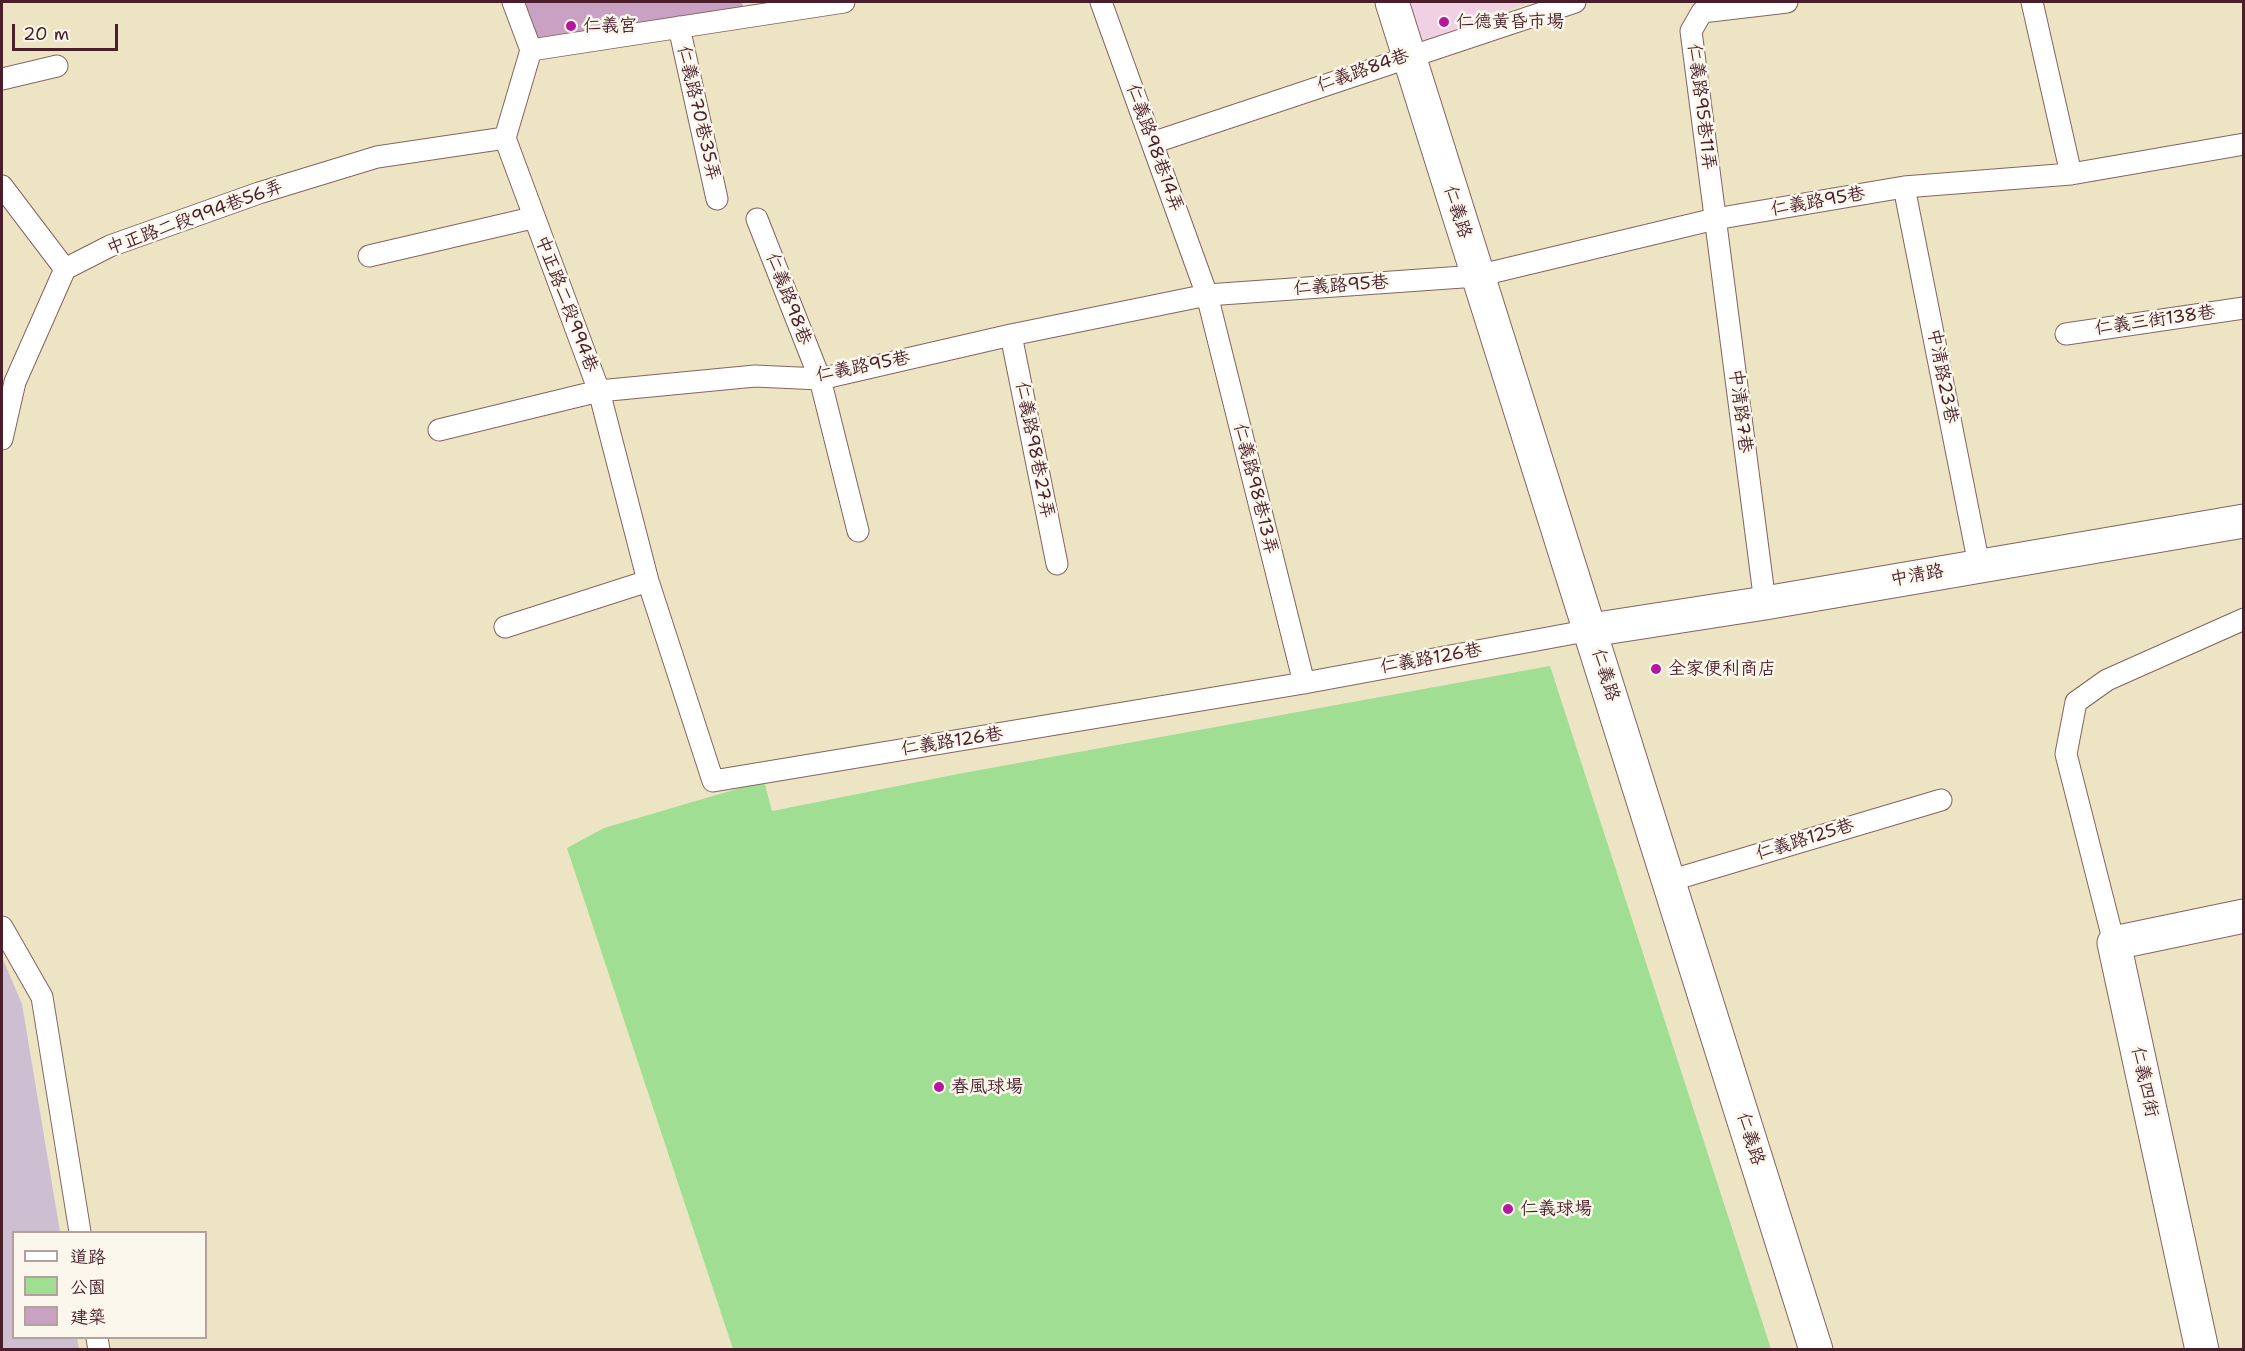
<!DOCTYPE html>
<meta charset="utf-8">
<style>
body{margin:0}
#map{position:relative;width:2245px;height:1351px;overflow:hidden;background:#ece4c3;font-family:"Shantell Sans","LXGW WenKai TC",sans-serif}
canvas{display:block}
.frame{position:absolute;inset:0;border:3px solid #4a1f2b;pointer-events:none}
.legend{position:absolute;left:12px;top:1231px;width:195px;height:108px;box-sizing:border-box;background:#fbf7ec;border:2px solid #b4a19f;margin:0;padding:8px 10px;list-style:none;font-size:18px;color:#4a1f2b}
.legend li{display:flex;align-items:center;gap:12px;height:30px}
.legend b{width:30px;border:2px solid #b4a19f}
.scale{position:absolute;left:12px;top:24px;width:106px;height:27px;box-sizing:border-box;border:3px solid #4a1f2b;border-top:0;padding-left:8px;font-size:18px;line-height:21px;white-space:nowrap;color:#4a1f2b;-webkit-text-stroke:4px #fbf7ec;paint-order:stroke}
</style>
<div id="map">
<canvas width="2245" height="1351"></canvas>
<div class="frame"></div>
<ul class="legend">
<li><b style="height:8px;background:#fff"></b>道路</li>
<li><b style="height:16px;background:#9fde93"></b>公園</li>
<li><b style="height:16px;background:#c9a1c2"></b>建築</li>
</ul>
<div class="scale">20 m</div>
</div>
<script>
const ctx = document.querySelector('canvas').getContext('2d');
ctx.lineJoin = 'round';
function fillPath(path, color) { ctx.fillStyle = color; ctx.fill(path, 'evenodd'); }
function strokePath(path, color, width, dash) { ctx.strokeStyle = color; ctx.lineWidth = width; ctx.lineCap = dash ? 'butt' : 'round'; ctx.setLineDash(dash || []); ctx.stroke(path); }
function write(font, color, halo, rows, align = 'center') {
  ctx.font = font + ' "Shantell Sans","LXGW WenKai TC",sans-serif'; ctx.lineWidth = 5; ctx.setLineDash([]); ctx.textBaseline = 'middle'; ctx.strokeStyle = halo; ctx.fillStyle = color; for (const [text, x, y, turn = 0] of rows) {
    ctx.save(); ctx.translate(x, y); ctx.rotate((+turn || 0) * Math.PI / 180); ctx.textAlign = isNaN(turn) ? turn : align; if (halo) ctx.strokeText(text, 0, 0); ctx.fillText(text, 0, 0); ctx.restore();
  }
}
const built = new Path2D(`
 M 1407,2 L 1530,2 L 1420,43 Z`);
const industrial = new Path2D(`
 M 2,957 L 22,1004 L 60,1232 L 14,1232 L 14,1338 L 77,1338 L 79,1349 L 2,1349 Z`);
const green = new Path2D(`
 M 1550,666 L 1771,1349 L 733,1349 L 567,848 L 604,828 L 764,781 L 772,811 L 958,774 Z`);
const building = new Path2D(`
 M 505,2 L 741,2 L 745,9 L 516,42 Z`);
const lane = new Path2D(`
 M 513,2 L 531,50 L 505,138 L 599,391 L 648,581 L 713,781 L 1304,683 L 1591,630
 M 1101,2 L 1207,295 L 1304,683
 M 2032,2 L 2071,174
 M 679,27 L 717,199
 M 531,50 L 844,2
 M 2,79 L 57,66
 M 1152,143 L 1575,2
 M 2,186 L 65,269
 M 1904,187 L 1979,565
 M 757,219 L 820,379 L 858,531
 M 369,256 L 532,218
 M 2066,334 L 2244,308
 M 1011,335 L 1057,564
 M 439,430 L 599,391 L 755,376 L 820,379 L 1011,335 L 1207,295 L 1477,276 L 1715,219 L 1904,187 L 2071,174 L 2244,144
 M 2,439 L 15,382 L 65,269 L 110,246 L 259,193 L 377,157 L 505,138
 M 1765,603 L 1691,31 L 1702,12 L 1787,2
 M 505,627 L 648,581
 M 1669,881 L 1941,800
 M 2,927 L 42,997 L 80,1232
 M 2114,943 L 2066,754 L 2076,702 L 2107,680 L 2244,619
 M 97,1338 L 99,1350`);
const street = new Path2D(`
 M 1392,2 L 1816,1350
 M 1591,630 L 1765,603 L 2244,521
 M 2202,1350 L 2114,943 L 2244,916`);
const markers = [
 [1444,22,6,"#b5179e"],
 [571,26,6,"#b5179e"],
 [1656,669,6,"#b5179e"],
 [939,1087,6,"#b5179e"],
 [1508,1209,6,"#b5179e"]
];
const poiNames = [
 ["仁德黃昏市場",1456,22],
 ["仁義宮",583,26],
 ["全家便利商店",1668,669],
 ["春風球場",951,1087],
 ["仁義球場",1520,1209]
];
const streetNames = [
 ["仁義路84巷",1363,71,-19],
 ["仁義路95巷11弄",1701,107,83],
 ["仁義路70巷35弄",698,113,77],
 ["仁義路98巷14弄",1154,148,70],
 ["仁義路95巷",1818,202,-10],
 ["仁義路",1457,212,73],
 ["中正路二段994巷56弄",195,218,-20],
 ["仁義路95巷",1341,286,-4],
 ["仁義路98巷",788,299,69],
 ["中正路二段994巷",566,304,69],
 ["仁義三街138巷",2155,321,-8],
 ["仁義路95巷",863,367,-11],
 ["中清路23巷",1942,376,79],
 ["中清路7巷",1740,411,83],
 ["仁義路98巷27弄",1034,450,79],
 ["仁義路98巷13弄",1255,489,76],
 ["中清路",1917,576,-10],
 ["仁義路126巷",1431,659,-10],
 ["仁義路",1605,675,73],
 ["仁義路126巷",952,742,-9],
 ["仁義路125巷",1805,840,-17],
 ["仁義四街",2144,1082,78],
 ["仁義路",1750,1139,73]
];
fillPath(built, '#f1d0e3');
fillPath(industrial, '#cebed1');
fillPath(green, '#9fde93');
fillPath(building, '#c9a1c2');
strokePath(lane, '#836460', 23);
strokePath(street, '#836460', 35);
strokePath(lane, '#fff', 21);
strokePath(street, '#fff', 33);
for (const [x, y, r, color] of markers) { const dot = new Path2D(); dot.arc(x, y, r, 0, 2 * Math.PI); ctx.fillStyle = color; ctx.fill(dot); strokePath(dot, '#fbf7ec', 2); }
write('18px', '#4a1f2b', '#fbf7ec', poiNames, 'left');
write('18px', '#4a1f2b', '#fbf7ec', streetNames);
</script>
